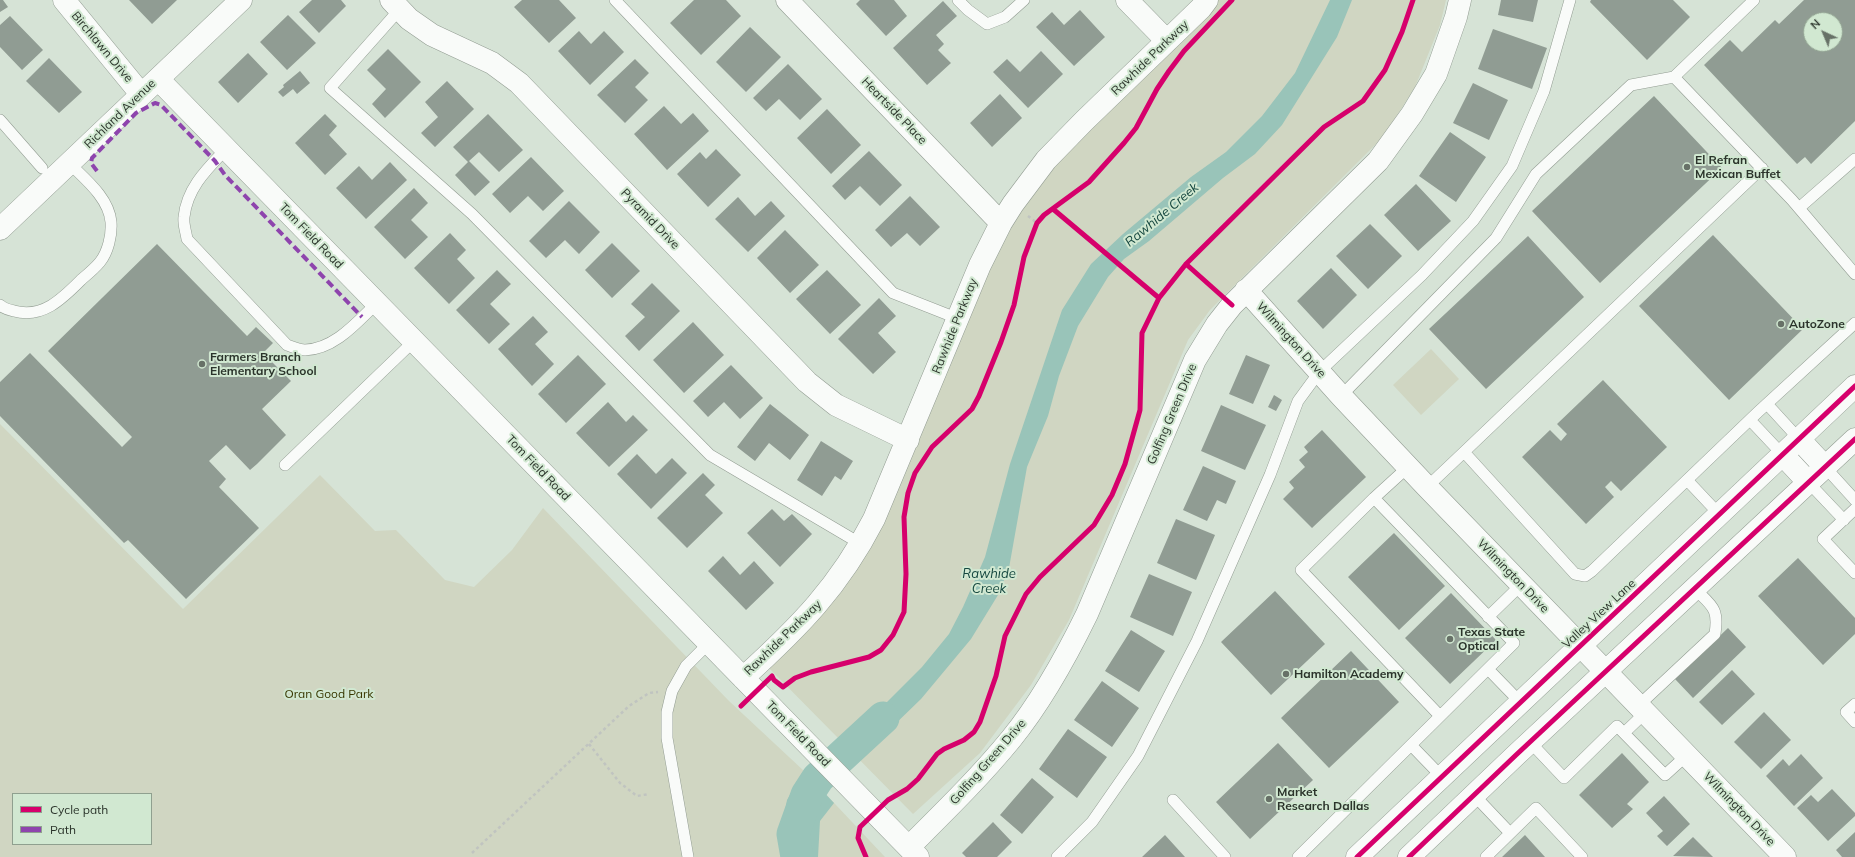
<!DOCTYPE html>
<style>
body{margin:0}
#map{position:relative;width:1855px;height:857px;overflow:hidden;background:#d6e3d6;font-family:Mulish,sans-serif}
canvas{display:block}
.legend{position:absolute;left:12px;top:793px;width:140px;height:52px;box-sizing:border-box;background:#d1e8d1;border:1px solid #8fa08f;margin:0;padding:5px 7px;list-style:none;font-size:12px;color:#2b342b}
.legend li{display:flex;align-items:center;gap:8px;height:20px}
.legend b{width:20px;border:1px solid #8fa08f}
.north{position:absolute;left:1803px;top:12px;width:40px;height:40px;box-sizing:border-box;background:#d1e8d1;border:1px solid #8fa08f;border-radius:50%;rotate:316deg;font-size:11px;font-weight:700;line-height:16px;text-align:center;color:#2b342b}
.north::after{content:'';display:block;margin:auto;width:14px;height:18px;background:#677167;clip-path:polygon(50% 0,100% 100%,50% 72%,0 100%)}
</style>
<div id="map">
<canvas width="1855" height="857"></canvas>
<ul class="legend">
<li><b style="height:5px;background:#d6006c"></b>Cycle path</li>
<li><b style="height:5px;background:#8e44ad"></b>Path</li>
</ul>
<div class="north">N</div>
</div>
<script>
const ctx = document.querySelector('canvas').getContext('2d');
ctx.lineJoin = 'round';
function fillPath(path, color) { ctx.fillStyle = color; ctx.fill(path, 'evenodd'); }
function strokePath(path, color, width, dash) { ctx.strokeStyle = color; ctx.lineWidth = width; ctx.lineCap = dash ? 'butt' : 'round'; ctx.setLineDash(dash || []); ctx.stroke(path); }
function write(font, color, halo, rows, align = 'center') {
  ctx.font = font + ' Mulish,sans-serif'; ctx.lineWidth = 4; ctx.setLineDash([]); ctx.textBaseline = 'middle'; ctx.strokeStyle = halo; ctx.fillStyle = color; for (const [text, x, y, turn = 0] of rows) {
    ctx.save(); ctx.translate(x, y); ctx.rotate((+turn || 0) * Math.PI / 180); ctx.textAlign = isNaN(turn) ? turn : align; if (halo) ctx.strokeText(text, 0, 0); ctx.fillText(text, 0, 0); ctx.restore();
  }
}
const green = new Path2D(`
 M 1211,0 L 1446,0 L 1440,25 L 1415,87 L 1384,136 L 1210,310 L 1188,340 L 1069,620 L 1031,685 L 980,753 L 913,814 L 765,664 L 832,596 L 1004,226 L 1049,164 Z
 M 1431,349 L 1459,379 L 1421,415 L 1393,385 Z
 M 0,424 L 183,609 L 320,475 L 375,531 L 396,530 L 445,580 L 474,587 L 512,550 L 543,508 L 729,701 L 804,771 L 885,857 L 0,857 ZM 13,794 L 151,794 L 151,844 L 13,844 Z`);
const water = new Path2D(`
 M 1330,0 L 1352,0 L 1337,37 L 1282,125 L 1255,154 L 1223,178 L 1149,241 L 1124,259 L 1108,277 L 1078,326 L 1059,376 L 1048,416 L 1027,467 L 1009,568 L 998,595 L 971,639 L 921,699 L 859,759 L 840,740 L 878,711 L 922,667 L 949,634 L 963,607 L 985,557 L 1010,464 L 1062,310 L 1091,264 L 1123,234 L 1191,177 L 1226,152 L 1262,116 L 1295,73 Z
 M 804,771 L 834,803 L 820,821 L 818,857 L 784,857 L 783,822 L 787,800 Z`);
const river = new Path2D(`
 M 797,857 L 793,834 L 807,795 L 818,778 L 883,718`);
const building = new Path2D(`
 M 0,0 L 3,0 L 8,7 L 0,12 Z
 M 129,0 L 177,0 L 152,24 Z
 M 312,0 L 341,0 L 346,6 L 319,33 L 299,12 Z
 M 522,0 L 559,0 L 576,18 L 549,43 L 514,7 Z
 M 694,0 L 726,0 L 741,16 L 701,55 L 670,23 Z
 M 860,0 L 894,0 L 907,16 L 886,36 L 856,4 Z
 M 1501,0 L 1538,0 L 1533,22 L 1498,15 Z
 M 1591,0 L 1673,0 L 1690,17 L 1647,60 L 1590,2 Z
 M 1804,0 L 1855,0 L 1855,121 L 1811,164 L 1805,157 L 1797,164 L 1704,65 L 1730,40 L 1742,52 L 1775,20 L 1779,24 ZM 1811,20 L 1835,20 L 1835,44 L 1811,44 Z
 M 943,1 L 957,16 L 936,35 L 944,44 L 938,50 L 951,63 L 927,85 L 893,48 Z
 M 1080,10 L 1105,37 L 1074,66 L 1036,27 L 1052,12 L 1064,25 Z
 M 288,15 L 316,43 L 287,70 L 260,42 Z
 M 10,16 L 43,50 L 22,70 L 0,47 L 0,25 Z
 M 750,27 L 781,57 L 746,92 L 716,62 Z
 M 1493,29 L 1547,48 L 1532,89 L 1478,69 Z
 M 579,31 L 591,44 L 604,31 L 624,52 L 590,85 L 558,51 Z
 M 388,49 L 421,82 L 385,118 L 372,104 L 386,89 L 367,70 Z
 M 1041,51 L 1063,74 L 1028,108 L 993,72 L 1007,59 L 1020,72 Z
 M 248,53 L 268,74 L 238,103 L 218,82 Z
 M 49,58 L 82,92 L 59,113 L 26,81 Z
 M 635,59 L 649,73 L 635,87 L 648,100 L 625,123 L 597,95 Z
 M 788,64 L 822,99 L 800,120 L 779,99 L 766,111 L 753,98 Z
 M 300,71 L 310,83 L 297,94 L 293,89 L 283,97 L 278,92 L 284,87 L 283,85 Z
 M 447,81 L 474,109 L 435,147 L 421,133 L 438,117 L 425,102 Z
 M 1473,83 L 1508,100 L 1489,140 L 1453,123 Z
 M 1000,94 L 1022,118 L 992,147 L 970,123 Z
 M 1654,96 L 1722,168 L 1600,283 L 1532,211 Z
 M 664,106 L 681,124 L 693,113 L 709,131 L 667,170 L 634,134 Z
 M 827,109 L 861,145 L 831,174 L 797,138 Z
 M 325,114 L 337,126 L 329,135 L 347,154 L 325,175 L 295,143 Z
 M 488,114 L 523,150 L 499,172 L 479,152 L 469,161 L 490,182 L 475,196 L 455,175 L 468,162 L 453,147 Z
 M 1450,132 L 1486,157 L 1456,202 L 1419,176 Z
 M 716,149 L 741,175 L 708,207 L 677,174 L 700,152 L 706,159 Z
 M 869,151 L 902,185 L 880,206 L 860,186 L 845,200 L 832,186 Z
 M 531,157 L 564,191 L 543,211 L 528,196 L 510,213 L 492,194 Z
 M 390,162 L 407,180 L 366,219 L 336,188 L 359,166 L 372,180 Z
 M 1416,184 L 1451,221 L 1418,251 L 1384,215 Z
 M 414,188 L 428,203 L 411,220 L 428,237 L 405,259 L 374,227 Z
 M 910,196 L 940,227 L 920,246 L 907,233 L 891,247 L 875,230 Z
 M 738,197 L 755,216 L 771,201 L 785,216 L 748,252 L 715,219 Z
 M 569,201 L 600,232 L 579,254 L 565,240 L 546,258 L 529,241 Z
 M 1370,224 L 1402,256 L 1368,289 L 1336,256 Z
 M 785,230 L 819,265 L 790,293 L 757,258 Z
 M 450,233 L 466,250 L 457,259 L 475,278 L 449,304 L 414,268 Z
 M 1713,235 L 1803,329 L 1729,400 L 1639,306 Z
 M 1528,236 L 1584,297 L 1486,389 L 1429,329 Z
 M 612,243 L 640,271 L 612,298 L 585,270 Z
 M 157,244 L 247,336 L 256,327 L 273,343 L 263,353 L 291,381 L 262,409 L 286,435 L 257,464 L 250,470 L 226,445 L 209,461 L 226,479 L 219,487 L 259,528 L 186,599 L 128,540 L 124,543 L 0,416 L 0,382 L 30,353 L 122,447 L 132,437 L 48,351 Z
 M 1331,268 L 1357,295 L 1323,329 L 1297,301 Z
 M 497,270 L 511,284 L 490,304 L 510,324 L 489,344 L 456,310 Z
 M 827,270 L 861,305 L 830,334 L 796,299 Z
 M 652,283 L 680,311 L 639,351 L 625,336 L 645,317 L 631,304 Z
 M 879,298 L 896,316 L 878,333 L 896,352 L 873,374 L 838,339 Z
 M 533,316 L 548,332 L 535,344 L 554,364 L 532,386 L 498,349 Z
 M 693,322 L 724,355 L 684,393 L 653,360 Z
 M 578,355 L 606,384 L 566,423 L 538,394 Z
 M 1246,355 L 1270,365 L 1253,404 L 1229,394 Z
 M 731,365 L 763,398 L 740,419 L 724,402 L 708,417 L 693,401 Z
 M 1603,380 L 1667,447 L 1621,491 L 1611,481 L 1605,487 L 1614,497 L 1586,524 L 1522,457 L 1550,430 L 1561,441 L 1567,434 L 1557,424 Z
 M 1274,395 L 1282,400 L 1276,411 L 1268,407 Z
 M 608,402 L 626,422 L 633,415 L 648,430 L 609,467 L 576,433 Z
 M 770,404 L 809,435 L 790,460 L 769,443 L 755,461 L 737,447 Z
 M 1221,405 L 1266,425 L 1245,470 L 1201,451 Z
 M 1322,430 L 1366,477 L 1312,528 L 1283,499 L 1294,488 L 1289,482 L 1305,467 L 1299,460 L 1308,452 L 1304,447 Z
 M 821,441 L 853,461 L 841,480 L 835,476 L 822,496 L 797,480 Z
 M 637,454 L 656,474 L 672,458 L 687,473 L 651,509 L 617,474 Z
 M 1203,466 L 1236,481 L 1226,504 L 1217,500 L 1207,521 L 1183,510 Z
 M 703,473 L 715,485 L 705,495 L 723,513 L 687,548 L 657,518 Z
 M 772,509 L 784,521 L 792,514 L 812,534 L 780,567 L 747,533 Z
 M 1176,519 L 1215,535 L 1196,580 L 1157,563 Z
 M 1394,533 L 1445,586 L 1399,630 L 1348,577 Z
 M 723,556 L 740,575 L 754,561 L 774,583 L 746,610 L 708,571 Z
 M 1798,558 L 1855,618 L 1855,634 L 1823,665 L 1758,596 Z
 M 1149,574 L 1192,592 L 1173,636 L 1130,617 Z
 M 1275,591 L 1325,644 L 1271,695 L 1221,642 Z
 M 1451,593 L 1496,640 L 1450,684 L 1405,638 Z
 M 1728,628 L 1746,647 L 1693,698 L 1675,679 Z
 M 1131,630 L 1165,651 L 1139,692 L 1105,671 Z
 M 1351,651 L 1399,702 L 1329,768 L 1281,718 Z
 M 1732,670 L 1755,694 L 1722,725 L 1699,702 Z
 M 1102,681 L 1139,708 L 1112,747 L 1074,720 Z
 M 1764,712 L 1791,740 L 1761,769 L 1734,742 Z
 M 1068,729 L 1107,757 L 1077,798 L 1039,769 Z
 M 1278,743 L 1313,780 L 1250,839 L 1216,802 Z
 M 1622,753 L 1649,782 L 1627,804 L 1633,809 L 1612,828 L 1579,795 Z
 M 1801,754 L 1823,778 L 1794,806 L 1766,776 L 1783,759 L 1789,766 Z
 M 1032,778 L 1054,797 L 1022,834 L 1000,815 Z
 M 1832,789 L 1855,813 L 1855,816 L 1828,841 L 1797,808 L 1811,795 L 1818,802 Z
 M 1664,796 L 1690,824 L 1667,846 L 1657,836 L 1663,831 L 1646,813 Z
 M 993,822 L 1012,842 L 997,857 L 966,857 L 962,853 Z
 M 1855,832 L 1855,857 L 1842,857 L 1836,850 Z
 M 1165,835 L 1185,857 L 1142,857 Z
 M 1525,835 L 1545,857 L 1502,857 Z
 M 1693,837 L 1713,857 L 1673,856 Z`);
const path = new Path2D(`
 M 1053,209 L 1159,298
 M 1028,216 L 1037,223
 M 1186,264 L 1217,292
 M 589,744 L 620,783 L 637,796 L 649,794
 M 888,800 L 907,789 L 918,779 L 937,754 L 944,749 L 964,740 L 974,732 L 980,722 L 996,676 L 1005,636 L 1026,594 L 1040,577 L 1094,525 L 1112,495 L 1125,464 L 1140,410 L 1142,333 L 1159,298 L 1186,264 L 1324,127 L 1363,101 L 1385,70 L 1402,32 L 1413,0
 M 472,853 L 629,706 L 649,693 L 658,692`);
const lane = new Path2D(`
 M 615,0 L 893,293 L 959,319
 M 958,0 L 968,10 L 987,24 L 1005,17 L 1024,0
 M 1754,0 L 1674,77 L 1792,200 L 1855,274
 M 400,9 L 330,88 L 472,214 L 710,455 L 861,544
 M 0,120 L 42,168
 M 226,149 C 207,169 187,188 184,217 C 183,224 186,232 187,239 L 287,345 C 293,347 299,350 305,350 C 335,349 357,322 377,303
 M 1762,168 L 1464,452 L 1575,574 L 1585,576 L 1592,571 L 1758,412 L 1855,323
 M 1799,208 L 1855,159
 M 0,305 C 4,309 9,310 14,311 C 43,319 63,298 82,279 C 88,274 95,268 100,262 C 108,252 112,235 111,222 C 109,198 85,179 69,163
 M 1341,396 L 1496,238 L 1536,174 L 1631,85 L 1674,77
 M 1767,404 L 1799,439
 M 1750,420 L 1782,454
 M 285,465 L 414,341
 M 1825,467 L 1855,500
 M 1687,480 L 1719,514
 M 1809,483 L 1844,520
 M 1427,487 L 1464,452
 M 1374,498 L 1408,467
 M 1855,509 L 1823,539 L 1855,573
 M 1488,617 L 1521,585
 M 1488,669 L 1520,702
 M 1855,704 L 1846,712 L 1855,722
 M 1638,706 L 1715,634 C 1719,608 1712,606 1695,589
 M 1624,733 L 1645,713
 M 1530,742 L 1564,778 L 1617,726 L 1665,775 L 1687,755
 M 1411,745 L 1514,643 L 1374,498 L 1301,570 L 1440,716
 M 1474,795 L 1510,833
 M 1173,800 L 1225,857
 M 688,857 L 667,738 L 667,712 L 672,691 L 686,666 L 709,643
 M 1057,857 L 1092,822 L 1138,756 L 1197,641 L 1270,475 L 1298,401 L 1320,371 L 1422,275 L 1473,221 L 1512,166 L 1544,91 L 1570,0
 M 1298,857 L 1411,745 L 1441,776
 M 1486,857 L 1536,808 L 1582,857`);
const street = new Path2D(`
 M 64,0 L 141,94
 M 391,0 L 409,19 L 432,35 L 492,63 L 519,83 L 807,382 L 836,405 L 908,440
 M 787,0 L 1001,223
 M 1127,0 L 1167,41
 M 158,79 L 918,857
 M 0,229 L 241,0
 M 1246,290 L 1341,396 L 1427,487 L 1785,857
 M 743,678 C 799,627 839,587 874,519 L 980,265 L 1001,223 L 1013,204 L 1046,160 L 1084,121 L 1201,8 L 1207,0
 M 909,847 C 944,812 980,777 1011,739 C 1042,701 1066,657 1087,614 L 1195,360 L 1217,324 L 1232,305 L 1378,161 L 1412,114 L 1436,74 L 1456,17 L 1460,0`);
const secondary = new Path2D(`
 M 1799,439 L 1825,467
 M 1782,454 L 1809,483
 M 1357,857 L 1855,386
 M 1409,857 L 1516,755 L 1855,439`);
const quiet = new Path2D(`
 M 97,171 L 91,163 L 92,158 L 96,154 L 136,113 L 155,103 L 161,105 L 215,161 L 225,175 L 362,317`);
const cycleway = new Path2D(`
 M 1053,209 L 1159,298
 M 1186,264 L 1232,305
 M 741,706 L 772,676 L 774,680 L 783,687 L 795,678 L 811,672 L 869,657 L 881,650 L 893,635 L 904,612 L 906,574 L 904,517 L 908,493 L 915,473 L 932,447 L 972,409 L 979,396 L 1001,342 L 1014,305 L 1024,257 L 1037,223 L 1044,215 L 1089,182 L 1124,143 L 1136,128 L 1157,89 L 1169,71 L 1184,51 L 1232,0
 M 866,857 L 858,838 L 860,827 L 888,800 L 907,789 L 918,779 L 937,754 L 944,749 L 964,740 L 974,732 L 980,722 L 996,676 L 1005,636 L 1026,594 L 1040,577 L 1094,525 L 1112,495 L 1125,464 L 1140,410 L 1142,333 L 1159,298 L 1186,264 L 1324,127 L 1363,101 L 1385,70 L 1402,32 L 1413,0
 M 1357,857 L 1855,386
 M 1409,857 L 1516,755 L 1855,439`);
const markers = [
 [1687,167,4,"#677167"],
 [1781,324,4,"#677167"],
 [202,364,4,"#677167"],
 [1450,639,4,"#677167"],
 [1286,674,4,"#677167"],
 [1269,799,4,"#677167"]
];
const streetNames = [
 ["Birchlawn Drive",102,47,50],
 ["Rawhide Parkway",1150,58,-44],
 ["Heartside Place",894,111,46],
 ["Richland Avenue",120,114,-44],
 ["Pyramid Drive",650,219,46],
 ["Tom Field Road",311,236,46],
 ["Rawhide Parkway",955,326,-68],
 ["Wilmington Drive",1291,340,48],
 ["Golfing Green Drive",1172,414,-67],
 ["Tom Field Road",538,468,46],
 ["Wilmington Drive",1513,576,46],
 ["Valley View Lane",1599,614,-43],
 ["Rawhide Parkway",783,638,-44],
 ["Tom Field Road",798,734,46],
 ["Golfing Green Drive",988,762,-49],
 ["Wilmington Drive",1739,809,46]
];
const poiNames = [
 ["El Refran",1695,160],
 ["Mexican Buffet",1695,174],
 ["AutoZone",1789,324],
 ["Farmers Branch",210,357],
 ["Elementary School",210,371],
 ["Texas State",1458,632],
 ["Optical",1458,646],
 ["Hamilton Academy",1294,674],
 ["Market",1277,792],
 ["Research Dallas",1277,806]
];
const parkNames = [
 ["Oran Good Park",329,694]
];
const waterNames = [
 ["Rawhide Creek",1162,215,-40],
 ["Rawhide",989,574],
 ["Creek",989,589]
];
fillPath(green, '#d0d6c2');
fillPath(water, '#99c4b9');
strokePath(river, '#99c4b9', 33);
fillPath(building, '#909c93');
strokePath(lane, '#929c92', 12);
strokePath(street, '#929c92', 23);
strokePath(secondary, '#929c92', 23);
strokePath(path, '#c0c4c0', 2.5, [3, 3]);
strokePath(lane, '#f9fbf9', 11);
strokePath(street, '#f9fbf9', 22);
strokePath(secondary, '#f9fbf9', 22);
strokePath(quiet, '#8e44ad', 4, [8, 4]);
strokePath(cycleway, '#d6006c', 5);
for (const [x, y, r, color] of markers) { const dot = new Path2D(); dot.arc(x, y, r, 0, 2 * Math.PI); ctx.fillStyle = color; ctx.fill(dot); strokePath(dot, '#d1e8d1', 1.5); }
write('12px', '#2b342b', '#d1e8d1', streetNames);
write('bold 12px', '#2b342b', '#d1e8d1', poiNames, 'left');
write('12px', '#383700', '#d1e8d1', parkNames);
write('italic 13px', '#15473f', '#d1e8d1', waterNames);
</script>
